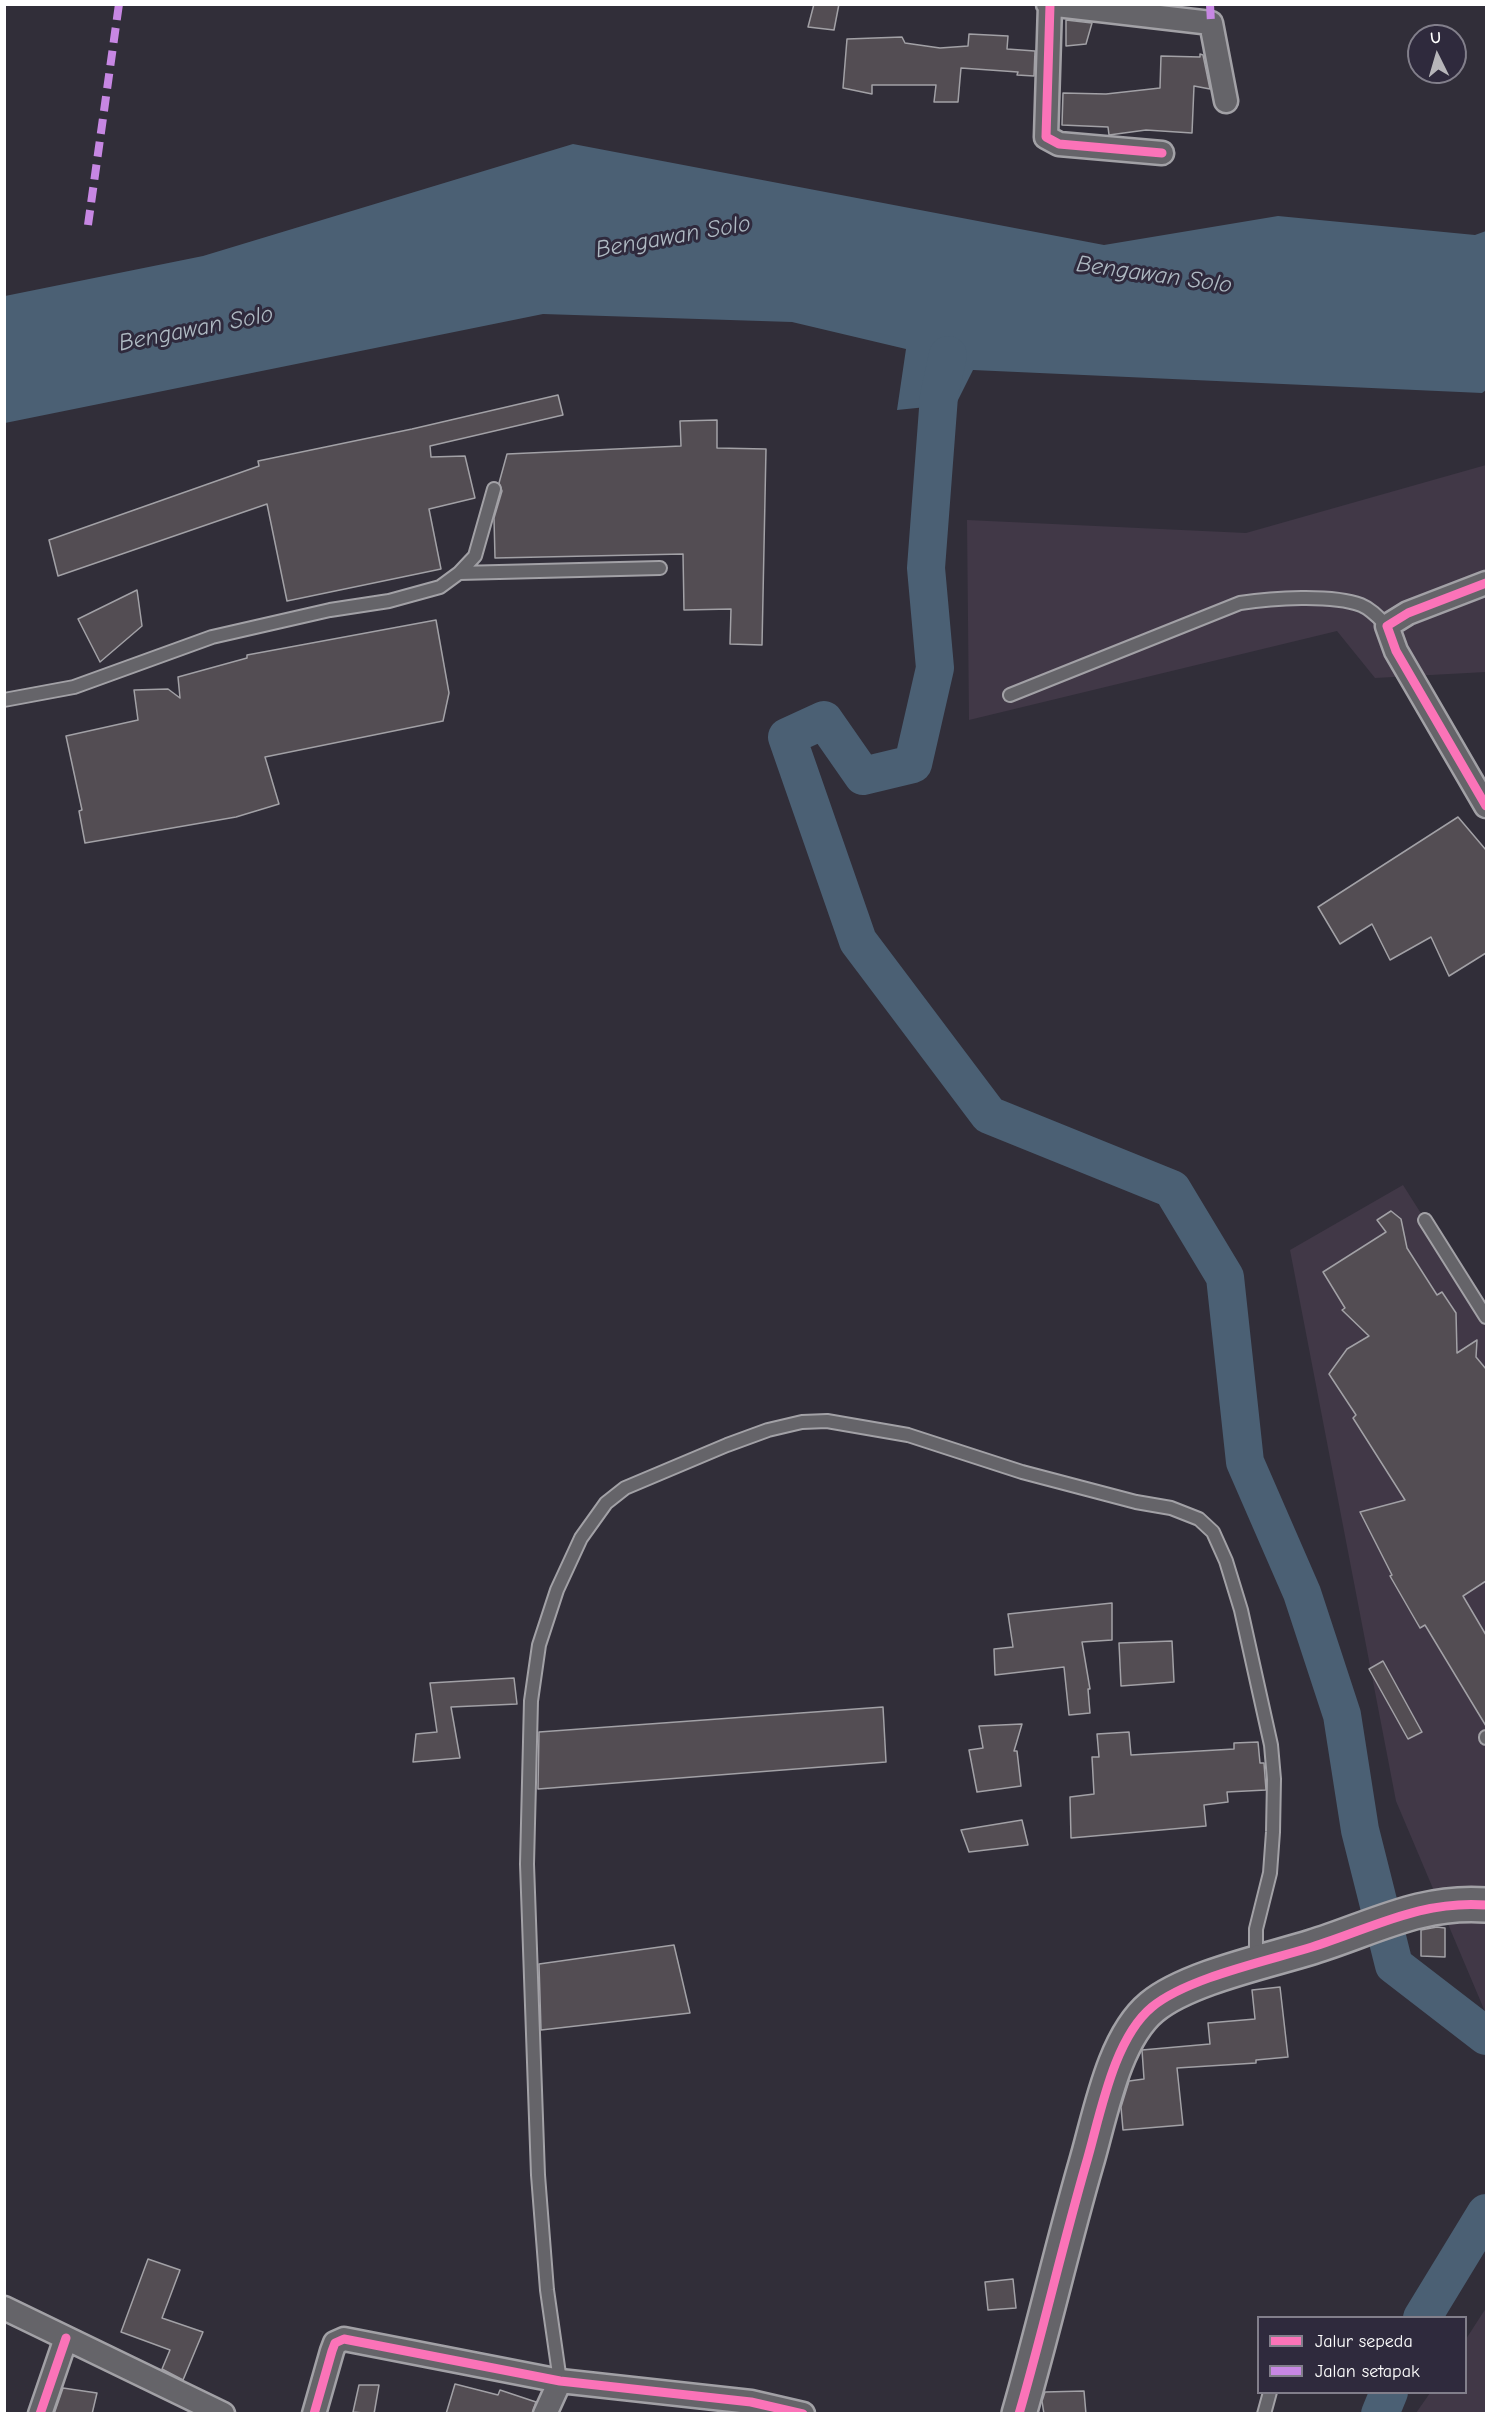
<!DOCTYPE html>
<style>
body{margin:0}
#map{position:relative;width:1491px;height:2418px;overflow:hidden;background:#312e39;font-family:"Comic Neue",sans-serif}
canvas{display:block}
.frame{position:absolute;inset:0;border:6px solid #fff;pointer-events:none}
.legend{position:absolute;left:1257px;top:2316px;width:210px;height:78px;box-sizing:border-box;background:#2f2a3d;border:2px solid #827f8b;margin:0;padding:8px 10px;list-style:none;font-size:18px;color:#fff}
.legend li{display:flex;align-items:center;gap:12px;height:30px}
.legend b{width:30px;border:2px solid #827f8b}
.north{position:absolute;left:1407px;top:24px;width:60px;height:60px;box-sizing:border-box;background:#2f2a3d;border:2px solid #827f8b;border-radius:50%;rotate:355deg;font-size:16px;font-weight:700;line-height:24px;text-align:center;color:#fff}
.north::after{content:'';display:block;margin:auto;width:21px;height:27px;background:#b7b6ba;clip-path:polygon(50% 0,100% 100%,50% 72%,0 100%)}
</style>
<div id="map">
<canvas width="1491" height="2418"></canvas>
<div class="frame"></div>
<ul class="legend">
<li><b style="height:8px;background:#fb73b8"></b>Jalur sepeda</li>
<li><b style="height:8px;background:#c787e3"></b>Jalan setapak</li>
</ul>
<div class="north">U</div>
</div>
<script>
const ctx = document.querySelector('canvas').getContext('2d');
ctx.lineJoin = 'round';
function fillPath(path, color) { ctx.fillStyle = color; ctx.fill(path, 'evenodd'); }
function strokePath(path, color, width, dash) { ctx.strokeStyle = color; ctx.lineWidth = width; ctx.lineCap = dash ? 'butt' : 'round'; ctx.setLineDash(dash || []); ctx.stroke(path); }
function write(font, color, halo, rows, align = 'center') {
  ctx.font = font + ' "Comic Neue",sans-serif'; ctx.lineWidth = 6; ctx.setLineDash([]); ctx.textBaseline = 'middle'; ctx.strokeStyle = halo; ctx.fillStyle = color; for (const [text, x, y, turn = 0] of rows) {
    ctx.save(); ctx.translate(x, y); ctx.rotate((+turn || 0) * Math.PI / 180); ctx.textAlign = isNaN(turn) ? turn : align; if (halo) ctx.strokeText(text, 0, 0); ctx.fillText(text, 0, 0); ctx.restore();
  }
}
const built = new Path2D(`
 M 1486,465 L 1486,672 L 1375,678 L 1337,631 L 969,720 L 967,520 L 1246,533 Z
 M 1403,1185 L 1486,1316 L 1486,2014 L 1396,1801 L 1290,1250 Z
 M 1486,2308 L 1486,2413 L 1416,2413 L 1430,2393 L 1466,2392 L 1466,2339 Z`);
const water = new Path2D(`
 M 573,144 L 1104,245 L 1278,216 L 1475,235 L 1486,231 L 1486,390 L 1482,393 L 973,370 L 956,404 L 897,410 L 906,349 L 792,322 L 543,314 L 5,423 L 5,296 L 203,256 Z`);
const river = new Path2D(`
 M 948,355 L 939,396 L 926,568 L 935,668 L 913,764 L 863,776 L 824,720 L 787,737 L 858,941 L 989,1115 L 1172,1189 L 1225,1277 L 1245,1462 L 1302,1593 L 1342,1715 L 1360,1830 L 1394,1965 L 1486,2036
 M 1422,2318 L 1486,2213
 M 1380,2414 L 1389,2392`);
const building = new Path2D(`
 M 814,4 L 839,4 L 834,30 L 808,27 Z
 M 1066,20 L 1092,23 L 1086,44 L 1066,46 Z
 M 969,34 L 1008,36 L 1007,49 L 1035,51 L 1034,76 L 1017,75 L 1018,72 L 961,68 L 958,102 L 934,102 L 936,85 L 872,85 L 872,94 L 843,88 L 847,39 L 902,37 L 905,43 L 940,48 L 968,46 Z
 M 1200,54 L 1203,55 L 1210,89 L 1194,86 L 1192,133 L 1146,130 L 1109,135 L 1108,127 L 1062,125 L 1063,93 L 1106,94 L 1160,88 L 1161,56 L 1200,57 Z
 M 558,395 L 563,415 L 430,446 L 431,457 L 465,456 L 475,498 L 429,509 L 441,569 L 287,601 L 267,504 L 58,576 L 49,540 L 259,466 L 258,461 L 412,429 Z
 M 717,420 L 717,448 L 766,449 L 762,645 L 730,644 L 731,609 L 684,610 L 683,554 L 495,558 L 494,518 L 502,491 L 499,483 L 507,454 L 681,446 L 680,421 Z
 M 137,590 L 142,626 L 100,662 L 78,619 Z
 M 436,620 L 449,693 L 443,721 L 265,757 L 279,804 L 236,817 L 85,843 L 79,811 L 82,810 L 66,736 L 138,720 L 134,690 L 168,689 L 180,698 L 178,677 L 247,658 L 247,655 Z
 M 1458,817 L 1486,850 L 1486,953 L 1449,976 L 1431,937 L 1390,960 L 1372,924 L 1340,944 L 1318,907 Z
 M 1391,1211 L 1401,1219 L 1407,1248 L 1437,1295 L 1442,1292 L 1456,1313 L 1457,1353 L 1477,1340 L 1476,1357 L 1486,1369 L 1486,1581 L 1463,1596 L 1486,1635 L 1486,1726 L 1425,1625 L 1420,1628 L 1390,1576 L 1392,1575 L 1360,1512 L 1405,1500 L 1353,1418 L 1356,1415 L 1329,1374 L 1347,1349 L 1369,1336 L 1342,1310 L 1345,1308 L 1323,1272 L 1386,1232 L 1377,1220 Z
 M 1112,1603 L 1112,1640 L 1082,1642 L 1090,1689 L 1088,1689 L 1090,1713 L 1069,1715 L 1064,1667 L 995,1675 L 994,1649 L 1013,1647 L 1008,1614 Z
 M 1172,1641 L 1174,1682 L 1121,1686 L 1119,1643 Z
 M 1383,1661 L 1422,1732 L 1408,1739 L 1369,1669 Z
 M 514,1678 L 517,1704 L 451,1707 L 460,1758 L 413,1762 L 416,1734 L 437,1732 L 430,1683 Z
 M 883,1707 L 886,1762 L 538,1789 L 539,1732 Z
 M 1022,1724 L 1014,1751 L 1017,1751 L 1021,1786 L 977,1792 L 969,1750 L 983,1748 L 979,1726 Z
 M 1129,1732 L 1131,1755 L 1234,1749 L 1234,1743 L 1258,1742 L 1260,1763 L 1264,1763 L 1266,1790 L 1227,1792 L 1228,1802 L 1204,1805 L 1206,1826 L 1071,1838 L 1070,1797 L 1094,1794 L 1092,1757 L 1099,1757 L 1097,1734 Z
 M 1022,1820 L 1028,1845 L 969,1852 L 961,1830 Z
 M 1437,1927 L 1445,1928 L 1445,1957 L 1421,1956 L 1421,1930 Z
 M 674,1945 L 690,2013 L 541,2030 L 539,1964 Z
 M 1280,1987 L 1288,2057 L 1256,2060 L 1256,2063 L 1177,2068 L 1183,2125 L 1123,2130 L 1121,2107 L 1129,2081 L 1144,2079 L 1142,2050 L 1210,2044 L 1208,2023 L 1255,2019 L 1252,1990 Z
 M 148,2259 L 180,2270 L 162,2318 L 203,2332 L 183,2380 L 162,2369 L 170,2350 L 121,2332 Z
 M 1013,2279 L 1016,2308 L 988,2310 L 985,2282 Z
 M 455,2384 L 498,2395 L 500,2390 L 536,2402 L 532,2414 L 446,2414 Z
 M 359,2385 L 379,2385 L 374,2414 L 353,2412 Z
 M 63,2388 L 97,2393 L 92,2414 L 54,2414 Z
 M 1084,2391 L 1086,2414 L 1044,2414 L 1042,2401 L 1045,2392 Z`);
const lane = new Path2D(`
 M 459,573 L 660,568
 M 1010,695 L 1240,603 C 1272,598 1332,594 1361,605 C 1371,609 1379,618 1387,626
 M 4,700 L 74,687 L 212,637 L 330,610 L 389,601 L 440,587 L 459,573 L 475,556 L 494,489
 M 1425,1220 L 1486,1317
 M 1486,1738 L 1486,1737
 M 560,2381 L 547,2290 L 538,2175 L 527,1864 L 531,1701 L 539,1645 L 557,1590 L 581,1538 L 606,1503 L 625,1488 L 727,1445 L 768,1430 L 802,1422 L 827,1421 L 908,1435 L 1022,1472 L 1136,1502 L 1171,1508 L 1199,1519 L 1213,1532 L 1226,1561 L 1241,1610 L 1271,1745 L 1274,1779 L 1273,1832 L 1270,1873 L 1256,1929 L 1256,1963
 M 1264,2414 L 1270,2392`);
const street = new Path2D(`
 M 1048,4 L 1211,23 L 1226,101
 M 1050,5 L 1046,137 L 1059,144 L 1162,153
 M 1486,583 L 1408,613 L 1387,626 L 1396,651 L 1486,806
 M 4,2308 L 223,2414
 M 40,2414 L 66,2338
 M 314,2414 L 332,2351 L 335,2343 L 344,2339 L 560,2381 L 751,2402 L 803,2414
 M 545,2414 L 560,2381`);
const secondary = new Path2D(`
 M 1019,2414 C 1043,2331 1062,2247 1086,2164 C 1100,2117 1113,2039 1152,2007 C 1187,1978 1267,1961 1312,1947 C 1373,1928 1421,1900 1486,1905`);
const quiet = new Path2D(`
 M 1210,4 L 1211,23
 M 88,225 L 119,4`);
const cycleway = new Path2D(`
 M 1050,5 L 1046,137 L 1059,144 L 1162,153
 M 1486,583 L 1408,613 L 1387,626 L 1396,651 L 1486,806
 M 40,2414 L 66,2338
 M 314,2414 L 332,2351 L 335,2343 L 344,2339 L 560,2381 L 751,2402 L 803,2414
 M 1019,2414 C 1043,2331 1062,2247 1086,2164 C 1100,2117 1113,2039 1152,2007 C 1187,1978 1267,1961 1312,1947 C 1373,1928 1421,1900 1486,1905`);
const waterNames = [
 ["Bengawan Solo",673,237,-10],
 ["Bengawan Solo",1154,275,8],
 ["Bengawan Solo",196,329,-11]
];
fillPath(built, '#413847');
fillPath(water, '#4b6074');
strokePath(river, '#4b6074', 38);
fillPath(building, '#534d53');
strokePath(building, '#a2a1a6', 1.5);
strokePath(lane, '#a2a1a6', 16);
strokePath(street, '#a2a1a6', 27);
strokePath(secondary, '#a2a1a6', 38);
strokePath(lane, '#656469', 12);
strokePath(street, '#656469', 22);
strokePath(secondary, '#656469', 33);
strokePath(quiet, '#c787e3', 8, [15, 8]);
strokePath(cycleway, '#fb73b8', 9);
write('italic 24px', '#afbac3', '#2f2a3d', waterNames);
</script>
